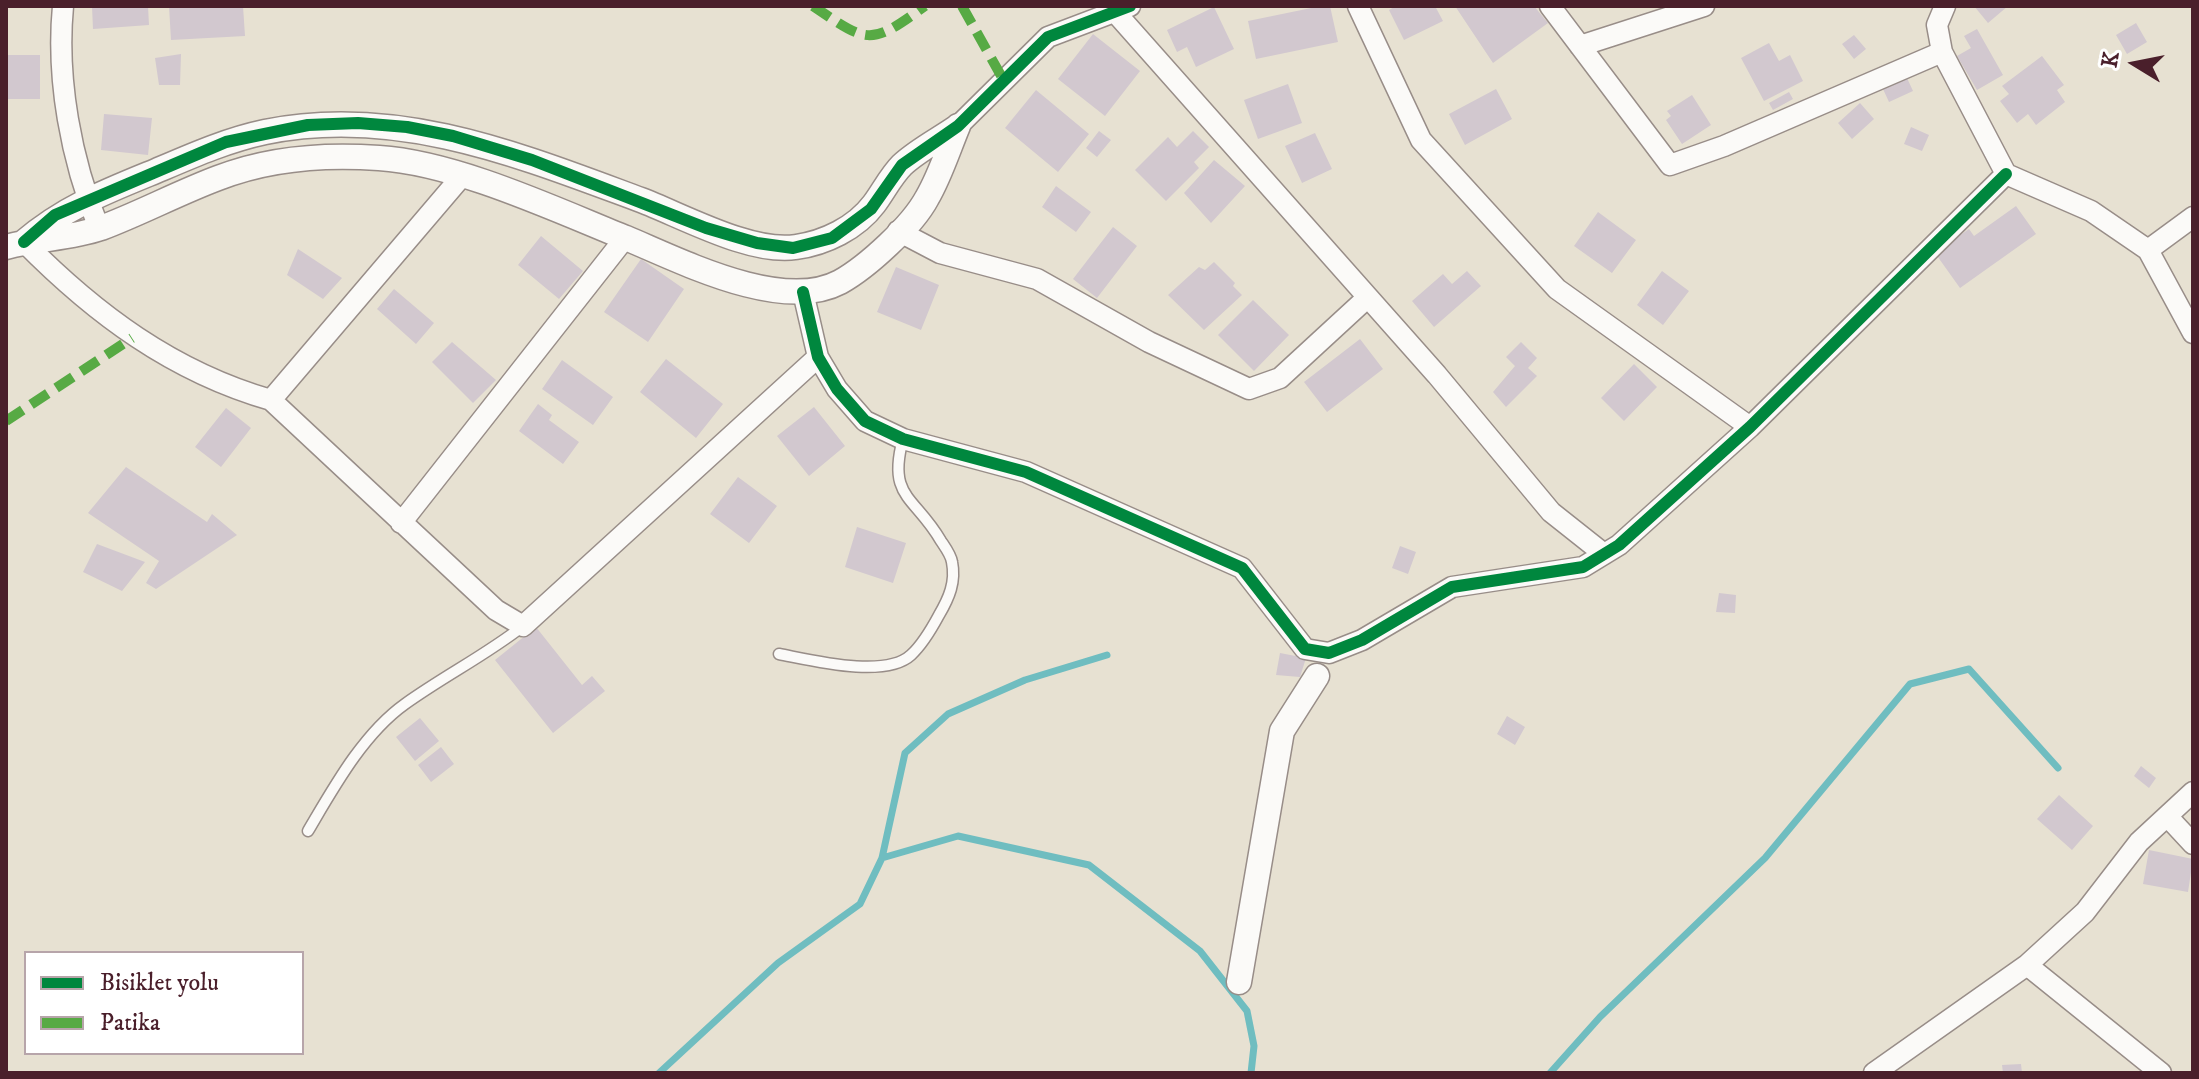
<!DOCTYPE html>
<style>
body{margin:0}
#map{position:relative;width:2199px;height:1079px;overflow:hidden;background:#e7e1d2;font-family:"IM FELL DW Pica",serif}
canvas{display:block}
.frame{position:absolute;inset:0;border:8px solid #4a1f2b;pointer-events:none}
.legend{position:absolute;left:24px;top:951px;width:280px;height:104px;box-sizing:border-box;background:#fff;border:2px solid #b7a5aa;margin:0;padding:10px 14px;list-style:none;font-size:24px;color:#4a1f2b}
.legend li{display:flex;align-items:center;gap:16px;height:40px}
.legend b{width:40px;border:2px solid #b7a5aa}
.north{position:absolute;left:2095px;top:24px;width:80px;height:80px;-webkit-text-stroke:6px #fff;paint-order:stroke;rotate:280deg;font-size:22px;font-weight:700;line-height:32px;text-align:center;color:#4a1f2b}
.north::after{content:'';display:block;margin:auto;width:28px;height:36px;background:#4a1f2b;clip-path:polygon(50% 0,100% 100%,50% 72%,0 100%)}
</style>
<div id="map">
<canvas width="2199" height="1079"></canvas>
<div class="frame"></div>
<ul class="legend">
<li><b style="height:10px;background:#00873e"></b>Bisiklet yolu</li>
<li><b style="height:10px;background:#57aa44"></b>Patika</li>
</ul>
<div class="north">K</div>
</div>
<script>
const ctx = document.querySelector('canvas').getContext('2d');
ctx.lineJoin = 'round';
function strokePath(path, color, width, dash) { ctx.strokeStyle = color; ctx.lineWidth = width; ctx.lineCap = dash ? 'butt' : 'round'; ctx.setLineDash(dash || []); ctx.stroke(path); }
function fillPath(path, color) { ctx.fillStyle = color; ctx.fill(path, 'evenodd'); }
const stream = new Path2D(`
 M 882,858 L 958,836 L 1089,865 L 1200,951 L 1247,1011 L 1254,1046 L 1251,1073
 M 659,1073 L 778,963 L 860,904 L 882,858 L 905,753 L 948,714 L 1025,680 L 1107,655
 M 1550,1073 L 1600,1017 L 1765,858 L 1910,684 L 1969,669 L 2058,768`);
const building = new Path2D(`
 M 92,6 L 148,6 L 149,25 L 93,29 Z
 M 169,6 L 243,6 L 245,36 L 171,40 Z
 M 1321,6 L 1330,6 L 1338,42 L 1256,59 L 1248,21 Z
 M 1396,6 L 1435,6 L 1443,21 L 1404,40 L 1389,10 Z
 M 1455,6 L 1534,6 L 1548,23 L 1493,63 Z
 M 1974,6 L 2008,6 L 1988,23 Z
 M 1214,7 L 1234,49 L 1196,67 L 1187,47 L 1177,52 L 1167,30 Z
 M 2136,23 L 2147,42 L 2127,54 L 2116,35 Z
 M 1977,29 L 2003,75 L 1977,90 L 1957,56 L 1971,48 L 1964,36 Z
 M 1093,34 L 1140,71 L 1105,116 L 1058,79 Z
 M 1854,35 L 1866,49 L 1854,59 L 1842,44 Z
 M 1769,43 L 1779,61 L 1790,55 L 1803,81 L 1764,101 L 1741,58 Z
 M 181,54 L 180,85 L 159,85 L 155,58 Z
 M 6,55 L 40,55 L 40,99 L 6,99 Z
 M 2042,56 L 2064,85 L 2057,90 L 2065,102 L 2036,125 L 2028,114 L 2017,123 L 2000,101 L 2009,94 L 2002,86 Z
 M 1907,78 L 1913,91 L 1889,102 L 1883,89 Z
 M 1288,84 L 1302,123 L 1258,139 L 1244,100 Z
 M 1496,89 L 1512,119 L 1465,145 L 1449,114 Z
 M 1036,90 L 1089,134 L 1058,172 L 1005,128 Z
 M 1789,92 L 1793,99 L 1773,110 L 1769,103 Z
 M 1692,95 L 1711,125 L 1682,144 L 1666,120 L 1671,116 L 1667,111 Z
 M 1860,103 L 1874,119 L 1852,139 L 1838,123 Z
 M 104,114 L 152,118 L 148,155 L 101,150 Z
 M 1911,127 L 1929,135 L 1922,151 L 1904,144 Z
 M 1099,131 L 1111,140 L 1097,157 L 1086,148 Z
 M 1193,131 L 1209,147 L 1194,162 L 1199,168 L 1166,201 L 1135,170 L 1168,137 L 1177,147 Z
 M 1315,133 L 1332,169 L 1302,183 L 1285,146 Z
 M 1214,160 L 1245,186 L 1211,223 L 1184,193 Z
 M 1056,186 L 1091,212 L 1076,232 L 1042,207 Z
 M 2016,206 L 2036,234 L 1960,288 L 1935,253 L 1969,229 L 1974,236 Z
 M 1598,212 L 1636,240 L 1612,273 L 1574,246 Z
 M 1113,227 L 1137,246 L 1097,298 L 1073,279 Z
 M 541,236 L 583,271 L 559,299 L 518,265 Z
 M 298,249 L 342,278 L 323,299 L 287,275 Z
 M 641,259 L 684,289 L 648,342 L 604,312 Z
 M 1214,262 L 1235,283 L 1233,286 L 1242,295 L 1204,330 L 1168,295 L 1199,267 L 1205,270 Z
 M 896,267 L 939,285 L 921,330 L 877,312 Z
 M 1467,271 L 1481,286 L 1434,327 L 1412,301 L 1443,274 L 1452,284 Z
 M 1662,271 L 1689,291 L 1663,325 L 1637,305 Z
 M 394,289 L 434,323 L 416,344 L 377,309 Z
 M 1253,300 L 1289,335 L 1254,371 L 1218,335 Z
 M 1360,339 L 1383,369 L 1327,412 L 1304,382 Z
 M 452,342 L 496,380 L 473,403 L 432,362 Z
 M 1521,342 L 1537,358 L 1528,368 L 1537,376 L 1506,407 L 1493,392 L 1515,366 L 1506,357 Z
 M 666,359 L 723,404 L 696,438 L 640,392 Z
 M 562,360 L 613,397 L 593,425 L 542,389 Z
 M 1634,364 L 1657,387 L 1624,421 L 1601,398 Z
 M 538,404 L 552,415 L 549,420 L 579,442 L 563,464 L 519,431 Z
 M 814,407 L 845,446 L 809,476 L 777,436 Z
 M 226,408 L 251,428 L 221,467 L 195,447 Z
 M 126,467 L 207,522 L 212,514 L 237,535 L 156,589 L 146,583 L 159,561 L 88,513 Z
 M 738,477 L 777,506 L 749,543 L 710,514 Z
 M 857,527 L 906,543 L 893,583 L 845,567 Z
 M 97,544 L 145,562 L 122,591 L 83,572 Z
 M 1400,546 L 1416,552 L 1408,574 L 1392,568 Z
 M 1719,593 L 1736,595 L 1735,613 L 1716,612 Z
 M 536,627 L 582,685 L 592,676 L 605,691 L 553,733 L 495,660 Z
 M 1280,653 L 1306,658 L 1300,677 L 1276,675 Z
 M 1507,716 L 1525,727 L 1515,745 L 1497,734 Z
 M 420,718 L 439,741 L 415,761 L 396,737 Z
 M 441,747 L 454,764 L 431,782 L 418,765 Z
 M 2141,766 L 2156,778 L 2149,788 L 2134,776 Z
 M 2059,795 L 2093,826 L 2072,850 L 2037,819 Z
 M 2149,850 L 2193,859 L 2188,892 L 2143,884 Z
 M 2021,1064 L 2022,1073 L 2003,1073 L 2002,1065 Z`);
const service = new Path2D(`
 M 779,654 C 811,660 885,679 911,655 C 923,644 932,628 939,615 C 949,598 956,582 952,562 C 951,555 945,547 941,541 C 915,496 887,498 903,439
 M 308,831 C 334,787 363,734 405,704 C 444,676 486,655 523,626`);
const minor = new Path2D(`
 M 63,6 C 56,79 71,160 99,228
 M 1358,6 L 1421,140 L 1557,289 L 1750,427
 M 1550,6 L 1670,165 L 1724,146 L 1942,52
 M 1945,6 L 1937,25 L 1942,52 L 2006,174 L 2091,211 L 2148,250 L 2193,333
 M 1115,12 L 1437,375 L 1551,512 L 1604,554
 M 1580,46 L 1704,6
 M 958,126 L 1048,37 L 1130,6
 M 898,231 L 940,253 L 1037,279 L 1149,342 L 1249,389 L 1280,378 L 1368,297
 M 24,242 C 95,314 173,372 271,400 L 496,610 L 523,626 L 818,357
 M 2148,250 L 2193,217
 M 803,292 L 818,357 L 837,389 L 865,421 L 903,439 L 1026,472 L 1242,568 L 1305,649 L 1329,653 L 1362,640 L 1452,587 L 1583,567 L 1619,545 L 1750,427 L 2006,174
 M 271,400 L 462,176
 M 401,523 L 625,238
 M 2167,816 L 2193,844
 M 2027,965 L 2161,1073
 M 1874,1073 L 2027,965 L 2085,912 L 2139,842 L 2193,792`);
const tertiary = new Path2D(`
 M 24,242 C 65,207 107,191 156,171 C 191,156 227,140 265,132 C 397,105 519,155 641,200 C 683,216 751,254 796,247 C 825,243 856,228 874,204 C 883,192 891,176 902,165 C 918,150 940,139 957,127
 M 6,247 C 38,238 69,239 101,228 C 141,213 178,193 218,178 C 269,158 324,154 379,158 C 456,163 554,209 626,238 C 681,261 782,313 840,282 C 867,267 912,226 927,198 C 940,176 948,150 958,126
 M 1239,982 L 1282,731 L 1317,676`);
const quiet = new Path2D(`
 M 813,6 C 869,44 870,46 925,6
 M 962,6 L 1004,81
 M 6,421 L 132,338`);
const cycleway = new Path2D(`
 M 24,242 L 55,215 L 226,142 L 308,125 L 358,123 L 407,127 L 453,136 L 532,160 L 706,228 L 757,243 L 793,248 L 832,238 L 871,209 L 902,165 L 958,126 L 1048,37 L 1130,6
 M 803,292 L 818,357 L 837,389 L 865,421 L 903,439 L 1026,472 L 1242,568 L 1305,649 L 1329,653 L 1362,640 L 1452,587 L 1583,567 L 1619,545 L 1750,427 L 2006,174`);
strokePath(stream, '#6fbdc0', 7);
fillPath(building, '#d2c8cf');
strokePath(service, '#988d88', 13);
strokePath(minor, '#988d88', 23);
strokePath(tertiary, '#988d88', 27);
strokePath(service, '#fbfaf8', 10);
strokePath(minor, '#fbfaf8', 20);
strokePath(tertiary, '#fbfaf8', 24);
strokePath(quiet, '#57aa44', 10, [20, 10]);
strokePath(cycleway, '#00873e', 12);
</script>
